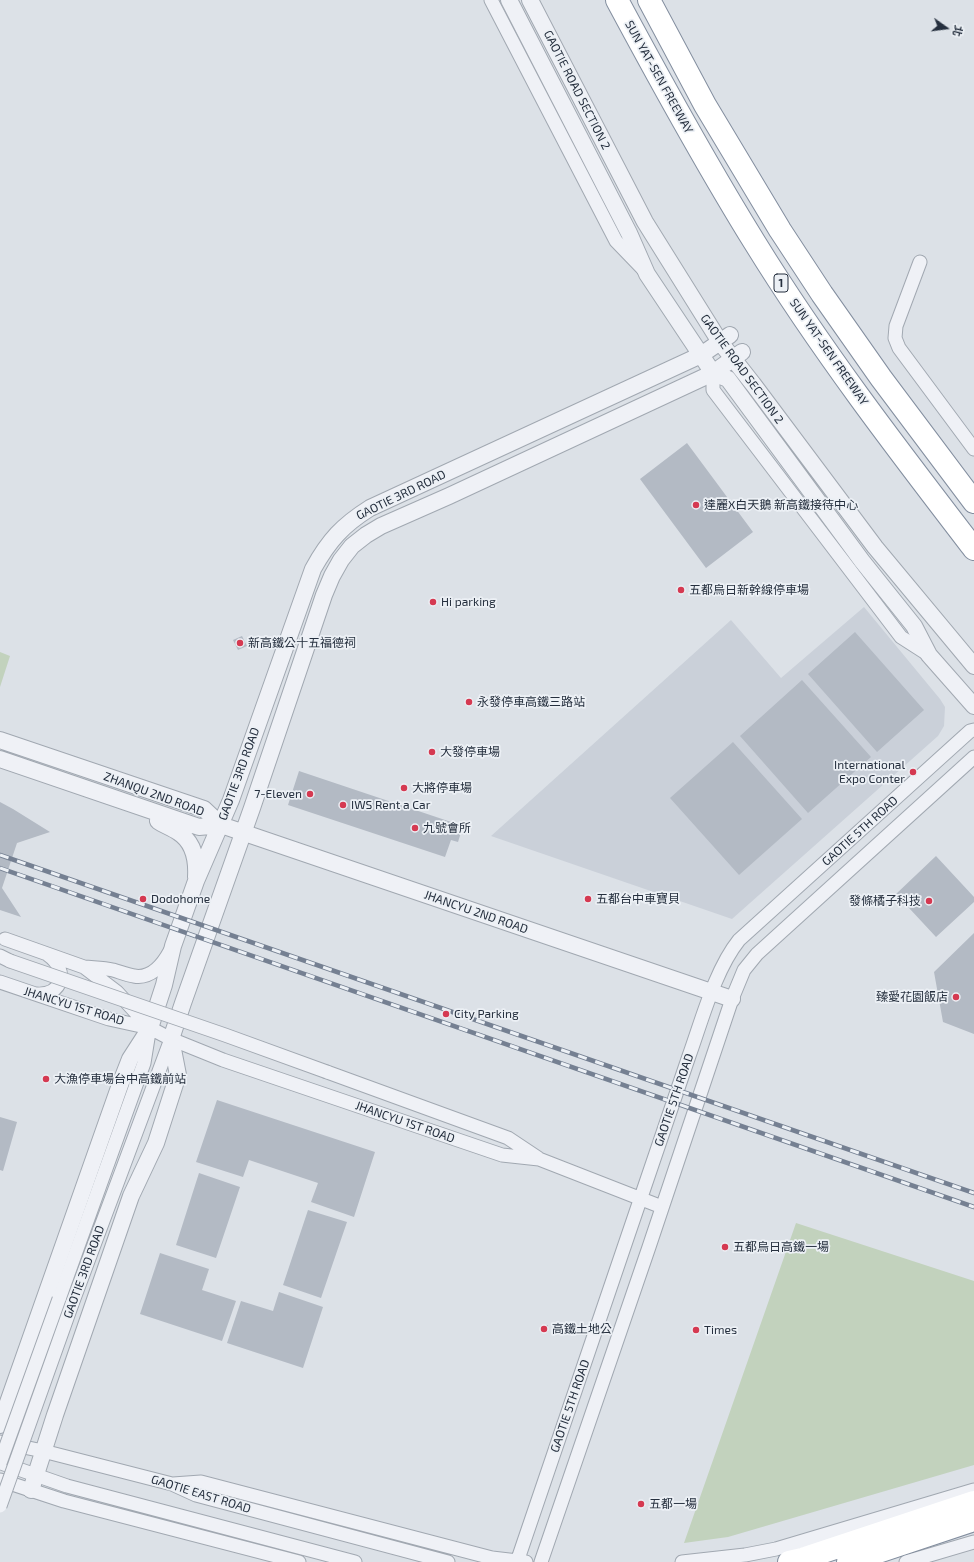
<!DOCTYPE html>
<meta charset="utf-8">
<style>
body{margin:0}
#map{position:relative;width:974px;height:1562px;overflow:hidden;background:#dce1e7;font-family:"Exo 2","Noto Sans TC",sans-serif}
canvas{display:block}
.north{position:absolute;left:926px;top:8px;width:40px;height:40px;-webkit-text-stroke:3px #ecf0f5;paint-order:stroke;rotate:104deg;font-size:11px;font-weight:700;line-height:16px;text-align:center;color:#252f3e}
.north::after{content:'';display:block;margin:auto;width:14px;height:18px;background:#252f3e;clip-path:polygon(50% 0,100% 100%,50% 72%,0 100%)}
</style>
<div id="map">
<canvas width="974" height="1562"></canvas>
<div class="north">北</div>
</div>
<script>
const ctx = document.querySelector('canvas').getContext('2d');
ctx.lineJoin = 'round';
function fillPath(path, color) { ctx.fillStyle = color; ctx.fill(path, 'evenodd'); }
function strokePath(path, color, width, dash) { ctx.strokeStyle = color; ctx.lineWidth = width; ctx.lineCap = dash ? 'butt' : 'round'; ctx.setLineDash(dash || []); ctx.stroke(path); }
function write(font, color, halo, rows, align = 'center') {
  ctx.font = font + ' "Exo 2","Noto Sans TC",sans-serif'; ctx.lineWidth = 3.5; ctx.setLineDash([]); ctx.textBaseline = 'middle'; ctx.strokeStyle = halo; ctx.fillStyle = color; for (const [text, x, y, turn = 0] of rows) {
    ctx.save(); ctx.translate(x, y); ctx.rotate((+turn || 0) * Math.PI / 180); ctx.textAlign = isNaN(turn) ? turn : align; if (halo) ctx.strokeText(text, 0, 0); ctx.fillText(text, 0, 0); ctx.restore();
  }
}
const built = new Path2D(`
 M 864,607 L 940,699 L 945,707 L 944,726 L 938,736 L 732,919 L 491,836 L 731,620 L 781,678 Z`);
const green = new Path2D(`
 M 0,652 L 10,656 L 0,687 Z
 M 796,1223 L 974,1281 L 974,1465 L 728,1537 L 684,1543 Z`);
const building = new Path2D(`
 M 687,443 L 753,532 L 706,568 L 640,479 Z
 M 855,632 L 924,710 L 877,752 L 808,674 Z
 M 242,636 L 247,646 L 238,650 L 233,640 Z
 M 802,680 L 871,757 L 808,813 L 740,736 Z
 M 733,742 L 802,819 L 739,875 L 670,798 Z
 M 299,771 L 463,826 L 458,842 L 451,840 L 445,857 L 288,805 Z
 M 0,802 L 13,809 L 50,832 L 17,843 L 2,888 L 21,917 L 0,910 Z
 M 936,856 L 974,897 L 974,902 L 936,937 L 896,894 Z
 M 974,933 L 974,1034 L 943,1022 L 934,972 Z
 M 217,1100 L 375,1152 L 354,1217 L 311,1202 L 318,1183 L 249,1160 L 243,1177 L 196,1162 Z
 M 0,1117 L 17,1122 L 3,1171 L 0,1170 Z
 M 199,1173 L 240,1187 L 216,1258 L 176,1245 Z
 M 308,1210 L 347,1222 L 321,1298 L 283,1285 Z
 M 160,1253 L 209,1269 L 202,1290 L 236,1301 L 222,1341 L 140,1314 Z
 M 279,1292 L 323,1307 L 303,1368 L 227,1343 L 241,1301 L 273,1311 Z
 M 548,1325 L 548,1332 L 541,1332 L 540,1326 Z`);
const minor = new Path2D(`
 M 491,0 L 616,241 L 643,269
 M 920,262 L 896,326 L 895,338 L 899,348 L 974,449
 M 713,373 L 713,390 L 901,637 L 929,655
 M 5,939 L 84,967 L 117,992 L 150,1028
 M 0,956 L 10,961
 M 84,967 C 93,968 103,968 113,970 C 120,972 127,975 134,976 C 151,979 163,964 170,951
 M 0,982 L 109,1019 L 150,1028 L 171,1039 L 223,1060 L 502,1155 L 539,1159 L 662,1207
 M 36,994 C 63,996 69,970 48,955
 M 327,1072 L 508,1138 L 538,1158
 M 59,1299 L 144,1063 L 149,1032
 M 72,1304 L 171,1039
 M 0,1442 L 43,1451 L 172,1484 L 196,1495 L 448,1562
 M 4,1464 L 67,1486 L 355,1562
 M 0,1480 L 64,1501 L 299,1562
 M 173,1484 L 201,1482 L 492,1558 L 526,1562
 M 517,1562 L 689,1056 C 702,1020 715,970 739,940 L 970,731 L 974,730
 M 541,1562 L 649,1247 L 732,999 L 744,970 L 757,954 L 974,757
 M 682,1562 L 745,1555 L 776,1549 L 974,1490
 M 906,1562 L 974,1542`);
const tertiary = new Path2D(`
 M 509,0 L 629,233 L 647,274 L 713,373 L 728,379 L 862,561 L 914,626 L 929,655 L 974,706
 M 530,0 L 645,222 L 720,342 L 753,384 L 875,547 L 974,666
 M 0,740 L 204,809 L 221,825
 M 0,759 L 199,827 L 221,825 L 732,999
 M 158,821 C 164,825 172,828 178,832 C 194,842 197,860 196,877
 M 0,1425 L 121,1082 L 130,1059 L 150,1028 L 164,985 L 173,946 L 196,881 L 231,800 L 313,569 C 329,540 343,525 370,508 L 701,355 L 730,335
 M 31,1490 L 55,1415 L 131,1196 L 156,1143 L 175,1084 L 178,1075 L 171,1039 L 183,1003 L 252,808 L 324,595 L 332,576 L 341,560 L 352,546 L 366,535 L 381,526 L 449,496 L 713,373 L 742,352`);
const trunk = new Path2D(`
 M 789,1562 L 802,1559 L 974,1502
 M 848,1562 L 974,1520`);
const motorway = new Path2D(`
 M 617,0 C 661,82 706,164 755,243 C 821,350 898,450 974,549
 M 649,0 L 705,105 L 780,230 L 822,294 L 881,378 L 974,502`);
const rail = new Path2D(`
 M 0,855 L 974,1193
 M 0,868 L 974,1207`);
const minorBridge = new Path2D(`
 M 10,961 L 225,1035 L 327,1072
 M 0,1463 L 59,1299
 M 0,1506 L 72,1304`);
const markers = [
 [696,505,4,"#d53951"],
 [681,590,4,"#d53951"],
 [433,602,4,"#d53951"],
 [240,643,4,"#d53951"],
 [469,702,4,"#d53951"],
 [432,752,4,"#d53951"],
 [913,772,4,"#d53951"],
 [404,788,4,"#d53951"],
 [310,794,4,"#d53951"],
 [343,805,4,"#d53951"],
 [415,828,4,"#d53951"],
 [143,899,4,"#d53951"],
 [588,899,4,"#d53951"],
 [929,901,4,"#d53951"],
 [956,997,4,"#d53951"],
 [446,1014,4,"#d53951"],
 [46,1079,4,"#d53951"],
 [725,1247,4,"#d53951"],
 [544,1329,4,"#d53951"],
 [696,1330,4,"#d53951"],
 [641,1504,4,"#d53951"]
];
const shields = [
 [781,283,14]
];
const shieldNames = [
 ["1",781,283]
];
const streetNames = [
 ["SUN YAT-SEN FREEWAY",659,77,61],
 ["GAOTIE ROAD SECTION 2",577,90,63],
 ["SUN YAT-SEN FREEWAY",829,352,55],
 ["GAOTIE ROAD SECTION 2",742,369,54],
 ["GAOTIE 3RD ROAD",401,495,-26],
 ["GAOTIE 3RD ROAD",239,774,-70],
 ["ZHANQU 2ND ROAD",154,794,20],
 ["GAOTIE 5TH ROAD",860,831,-42],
 ["JHANCYU 2ND ROAD",476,912,19],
 ["JHANCYU 1ST ROAD",74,1006,17],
 ["GAOTIE 5TH ROAD",674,1100,-71],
 ["JHANCYU 1ST ROAD",405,1122,19],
 ["GAOTIE 3RD ROAD",84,1272,-70],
 ["GAOTIE 5TH ROAD",570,1406,-71],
 ["GAOTIE EAST ROAD",201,1494,17]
];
const poiNames = [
 ["達麗X白天鵝 新高鐵接待中心",704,505],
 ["五都烏日新幹線停車場",689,590],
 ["Hi parking",441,602],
 ["新高鐵公十五福德祠",248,643],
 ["永發停車高鐵三路站",477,702],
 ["大發停車場",440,752],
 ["International",905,765,"right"],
 ["Expo Conter",905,779,"right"],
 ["大將停車場",412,788],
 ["7-Eleven",302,794,"right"],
 ["IWS Rent a Car",351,805],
 ["九號會所",423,828],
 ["Dodohome",151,899],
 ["五都台中車寶貝",596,899],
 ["發條橘子科技",921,901,"right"],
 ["臻愛花園飯店",948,997,"right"],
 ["City Parking",454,1014],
 ["大漁停車場台中高鐵前站",54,1079],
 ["五都烏日高鐵一場",733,1247],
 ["高鐵土地公",552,1329],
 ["Times",704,1330],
 ["五都一場",649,1504]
];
fillPath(built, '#cad0d9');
fillPath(green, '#c2d2bd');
fillPath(building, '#b3bac4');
strokePath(minor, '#a1a8b1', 15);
strokePath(tertiary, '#a1a8b1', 18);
strokePath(trunk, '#838e9f', 24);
strokePath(motorway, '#838e9f', 24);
strokePath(minor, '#eff1f6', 13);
strokePath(tertiary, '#eff1f6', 16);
strokePath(trunk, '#fff', 22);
strokePath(motorway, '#fff', 22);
strokePath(rail, '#758092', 4.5);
strokePath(rail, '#ecf0f5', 3, [9]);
strokePath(minorBridge, '#a1a8b1', 15, []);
strokePath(minorBridge, '#eff1f6', 13);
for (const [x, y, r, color] of markers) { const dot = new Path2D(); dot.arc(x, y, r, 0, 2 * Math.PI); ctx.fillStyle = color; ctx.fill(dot); strokePath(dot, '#ecf0f5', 1.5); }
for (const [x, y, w] of shields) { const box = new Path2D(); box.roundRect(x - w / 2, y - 9, w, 18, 3); ctx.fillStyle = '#ecf0f5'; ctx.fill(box); strokePath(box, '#252f3e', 1); }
write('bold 11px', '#252f3e', null, shieldNames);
write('12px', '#252f3e', '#ecf0f5', streetNames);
write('12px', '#252f3e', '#ecf0f5', poiNames, 'left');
</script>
